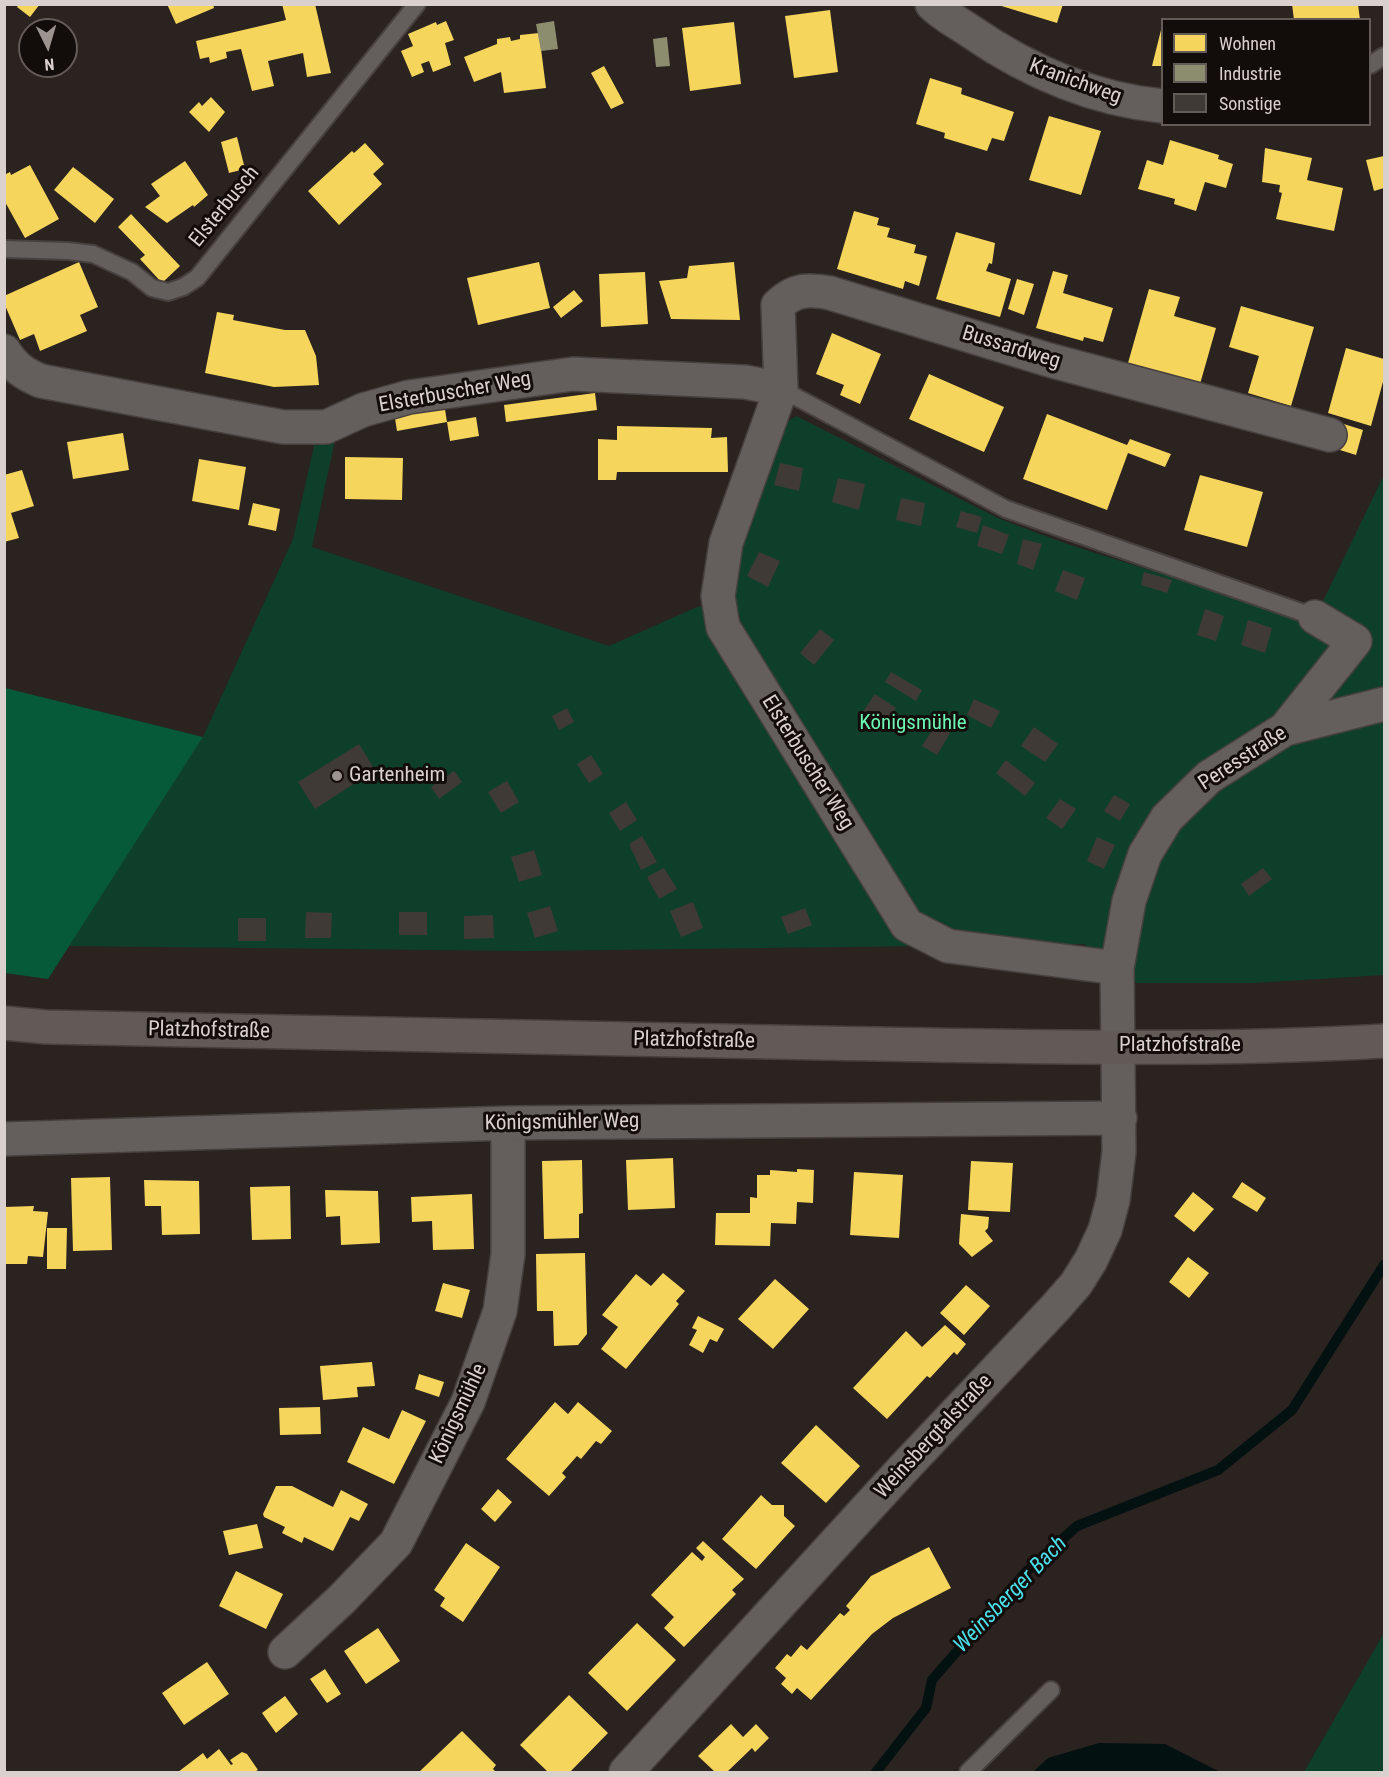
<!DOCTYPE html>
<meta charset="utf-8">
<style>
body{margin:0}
#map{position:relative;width:1389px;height:1777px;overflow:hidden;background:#2a2320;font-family:"Roboto Condensed",sans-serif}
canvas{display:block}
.frame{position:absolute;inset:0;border:6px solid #dad1ce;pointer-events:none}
.legend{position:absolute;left:1161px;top:18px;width:210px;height:108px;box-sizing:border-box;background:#120c0a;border:2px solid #625b58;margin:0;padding:8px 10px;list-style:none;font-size:18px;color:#dad1ce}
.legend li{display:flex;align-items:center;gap:12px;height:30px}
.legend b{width:30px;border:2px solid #625b58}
.north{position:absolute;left:18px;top:18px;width:60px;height:60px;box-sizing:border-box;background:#120c0a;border:2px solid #625b58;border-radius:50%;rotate:175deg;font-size:16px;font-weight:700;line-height:24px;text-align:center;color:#dad1ce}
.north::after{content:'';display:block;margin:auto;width:21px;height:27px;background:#9c9491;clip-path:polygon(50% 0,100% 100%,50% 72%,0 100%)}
</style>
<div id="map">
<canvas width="1389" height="1777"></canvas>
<div class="frame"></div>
<ul class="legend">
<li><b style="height:16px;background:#f6d55c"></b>Wohnen</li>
<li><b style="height:16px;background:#8c8c6e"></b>Industrie</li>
<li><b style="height:16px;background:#403a37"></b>Sonstige</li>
</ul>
<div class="north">N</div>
</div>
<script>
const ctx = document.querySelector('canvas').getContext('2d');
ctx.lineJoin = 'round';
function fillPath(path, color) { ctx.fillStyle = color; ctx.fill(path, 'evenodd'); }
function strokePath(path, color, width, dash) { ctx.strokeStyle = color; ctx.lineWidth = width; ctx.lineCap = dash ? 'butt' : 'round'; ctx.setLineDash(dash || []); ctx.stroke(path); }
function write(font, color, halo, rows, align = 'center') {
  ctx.font = font + ' "Roboto Condensed",sans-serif'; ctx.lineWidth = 6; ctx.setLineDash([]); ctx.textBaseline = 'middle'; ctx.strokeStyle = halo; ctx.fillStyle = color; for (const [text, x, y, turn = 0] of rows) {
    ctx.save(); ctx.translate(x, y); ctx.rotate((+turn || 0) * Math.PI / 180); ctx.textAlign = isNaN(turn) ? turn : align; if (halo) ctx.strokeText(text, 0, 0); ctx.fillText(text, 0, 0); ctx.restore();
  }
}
const green = new Path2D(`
 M 796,416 L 1000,519 L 1067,544 L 1235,597 L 1311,626 L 1384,475 L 1384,975 L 1253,983 L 1137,983 L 1084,944 L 526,951 L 69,946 L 203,737 L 293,539 L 315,442 L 335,440 L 312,547 L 609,646 L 697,607 L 728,601 L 730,578 L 777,429 Z
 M 1384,1633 L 1384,1772 L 1304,1772 Z`);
const forest = new Path2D(`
 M 5,688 L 203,737 L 48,979 L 5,973 Z`);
const water = new Path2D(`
 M 1099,1743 L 1165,1744 L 1220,1772 L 1033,1772 L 1048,1758 Z`);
const homes = new Path2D(`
 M 19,4 L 40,4 L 30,17 L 17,7 Z
 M 167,4 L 213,4 L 214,8 L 176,24 Z
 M 282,4 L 315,4 L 331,73 L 307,77 L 303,53 L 268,61 L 274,86 L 252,91 L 241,49 L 226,52 L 227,58 L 210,63 L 209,57 L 200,59 L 196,41 L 286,20 Z
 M 995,4 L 1063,4 L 1057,23 Z
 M 1292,4 L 1358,4 L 1360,20 L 1294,20 Z
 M 830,10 L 838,72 L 794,78 L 785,16 Z
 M 446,21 L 454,40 L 445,43 L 451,65 L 433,72 L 429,61 L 421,64 L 424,72 L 412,77 L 401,51 L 413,46 L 408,34 L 436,22 L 437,25 Z
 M 734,22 L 741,84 L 690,91 L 682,28 Z
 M 1162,26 L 1162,66 L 1152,66 Z
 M 539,33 L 546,88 L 504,93 L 501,72 L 474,82 L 464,57 L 497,44 L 497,39 L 510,37 L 511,41 L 520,39 L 520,35 Z
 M 604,66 L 624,103 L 611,109 L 591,73 Z
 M 930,78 L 962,88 L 961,94 L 1014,112 L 1004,141 L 992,138 L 987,151 L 944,138 L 945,133 L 916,124 Z
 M 211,97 L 225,112 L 209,132 L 189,112 L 199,102 L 202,106 Z
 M 1049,116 L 1101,131 L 1081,195 L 1029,180 Z
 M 237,137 L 245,169 L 229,173 L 221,142 Z
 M 1170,140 L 1219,155 L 1218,159 L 1233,164 L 1226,188 L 1205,182 L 1196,211 L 1174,204 L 1175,199 L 1138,189 L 1147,160 L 1163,165 Z
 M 365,143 L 384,164 L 373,174 L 382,184 L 339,225 L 308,191 L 352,151 L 354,153 Z
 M 1265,148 L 1312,158 L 1307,180 L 1343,188 L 1334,231 L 1276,219 L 1282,193 L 1279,192 L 1280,185 L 1262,182 Z
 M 1384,156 L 1384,188 L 1374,191 L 1366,160 Z
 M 185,161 L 208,195 L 194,207 L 193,205 L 167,223 L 145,207 L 160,196 L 151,184 Z
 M 30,165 L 59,219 L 25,238 L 4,200 L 4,175 L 10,172 L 11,175 Z
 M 73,167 L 114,199 L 95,223 L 54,190 Z
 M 854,211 L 879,218 L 877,225 L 890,228 L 887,237 L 916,245 L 914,253 L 927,256 L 919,286 L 905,281 L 903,289 L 837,269 Z
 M 131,214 L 180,266 L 162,283 L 140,259 L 145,255 L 118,227 Z
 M 956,232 L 995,243 L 992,264 L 989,263 L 986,271 L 1011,279 L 1000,317 L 936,299 Z
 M 79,262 L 98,307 L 80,315 L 87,331 L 40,351 L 34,334 L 20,340 L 4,303 L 4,296 Z
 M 539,262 L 550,308 L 478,325 L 467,278 Z
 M 734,262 L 740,320 L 671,319 L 659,281 L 687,278 L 689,266 Z
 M 1053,271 L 1068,275 L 1063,293 L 1113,308 L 1103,342 L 1084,337 L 1083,341 L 1036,328 Z
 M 645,272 L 648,324 L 601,327 L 599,274 Z
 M 1017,279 L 1034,284 L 1024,315 L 1008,309 Z
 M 1149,289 L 1180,297 L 1174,316 L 1216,328 L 1200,384 L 1128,363 Z
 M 574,290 L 583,301 L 561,318 L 553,307 Z
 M 1241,306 L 1314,327 L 1291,406 L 1248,393 L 1259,356 L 1229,347 Z
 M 217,312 L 234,315 L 233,320 L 285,330 L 305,330 L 316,356 L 319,385 L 274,387 L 205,373 Z
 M 832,333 L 881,354 L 860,404 L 840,395 L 844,385 L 816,374 Z
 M 1346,348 L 1384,359 L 1384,378 L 1371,426 L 1328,413 Z
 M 929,374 L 1004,407 L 984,452 L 909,419 Z
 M 595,393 L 597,410 L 506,422 L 504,405 Z
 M 444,403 L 447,422 L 397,431 L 394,412 Z
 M 1047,414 L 1127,445 L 1130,439 L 1171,454 L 1165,467 L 1128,453 L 1107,510 L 1023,479 Z
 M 476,417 L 479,436 L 450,441 L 447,422 Z
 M 1334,421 L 1363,430 L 1356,455 L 1327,446 Z
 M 617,426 L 712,428 L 711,438 L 727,437 L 728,472 L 617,472 L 616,480 L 598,480 L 598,439 L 617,440 Z
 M 123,433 L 129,470 L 73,479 L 67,442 Z
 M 345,457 L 403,458 L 402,500 L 345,499 Z
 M 199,459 L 246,467 L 239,510 L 192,501 Z
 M 22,470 L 34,506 L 11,513 L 19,538 L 4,542 L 4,475 Z
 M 1200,475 L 1263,492 L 1247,547 L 1184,530 Z
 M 253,503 L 280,509 L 276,531 L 248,525 Z
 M 673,1158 L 675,1208 L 628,1210 L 626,1160 Z
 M 582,1160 L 583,1213 L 579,1214 L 579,1238 L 544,1239 L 542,1161 Z
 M 971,1161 L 1013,1163 L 1010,1212 L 968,1210 Z
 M 797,1169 L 814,1170 L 813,1203 L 797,1202 L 796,1224 L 771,1223 L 770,1246 L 715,1245 L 716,1213 L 750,1213 L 750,1197 L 757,1198 L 757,1175 L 770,1175 L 770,1170 L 797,1172 Z
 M 854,1172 L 903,1175 L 899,1238 L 850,1235 Z
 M 110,1177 L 112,1250 L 73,1251 L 71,1178 Z
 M 144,1180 L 199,1181 L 200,1234 L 162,1235 L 161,1206 L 145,1206 Z
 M 1242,1182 L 1266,1198 L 1257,1212 L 1232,1197 Z
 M 290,1186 L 291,1239 L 252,1240 L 250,1187 Z
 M 325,1190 L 378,1191 L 380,1243 L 341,1245 L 340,1216 L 326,1217 Z
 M 1193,1192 L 1214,1209 L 1194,1232 L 1174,1216 Z
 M 472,1194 L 474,1249 L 433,1250 L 432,1221 L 412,1222 L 411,1197 Z
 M 34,1206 L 33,1211 L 48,1212 L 43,1257 L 28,1256 L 27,1264 L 4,1264 L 4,1207 Z
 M 961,1214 L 989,1217 L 988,1228 L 985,1231 L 993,1241 L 972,1257 L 959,1244 Z
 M 47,1228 L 67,1228 L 66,1269 L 47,1269 Z
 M 585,1253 L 587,1334 L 578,1345 L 554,1346 L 553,1311 L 537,1311 L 536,1254 Z
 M 1188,1257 L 1209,1273 L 1189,1298 L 1169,1282 Z
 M 663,1273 L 685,1291 L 676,1301 L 679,1304 L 626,1369 L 601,1349 L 618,1327 L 602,1315 L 636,1274 L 651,1286 Z
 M 775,1279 L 809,1309 L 773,1349 L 738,1319 Z
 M 443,1283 L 470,1290 L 462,1318 L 435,1311 Z
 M 966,1285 L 990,1306 L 964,1335 L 940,1313 Z
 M 698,1316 L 724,1329 L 717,1342 L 710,1339 L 703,1353 L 689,1345 L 697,1330 L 692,1328 Z
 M 945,1325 L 966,1344 L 957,1355 L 954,1352 L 930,1378 L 927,1376 L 887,1419 L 853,1388 L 906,1331 L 922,1347 Z
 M 372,1362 L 375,1386 L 357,1387 L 358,1397 L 323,1400 L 320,1366 Z
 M 419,1374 L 444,1382 L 439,1397 L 415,1389 Z
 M 555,1402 L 568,1414 L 578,1402 L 612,1431 L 601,1444 L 596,1441 L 581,1459 L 577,1456 L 562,1473 L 566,1477 L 549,1496 L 506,1459 Z
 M 320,1407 L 321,1434 L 280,1435 L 279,1408 Z
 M 402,1410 L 426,1421 L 394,1484 L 347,1462 L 363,1427 L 389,1439 Z
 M 816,1425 L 860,1466 L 826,1503 L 781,1463 Z
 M 276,1486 L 292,1486 L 333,1507 L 341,1490 L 368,1504 L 359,1521 L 350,1517 L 333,1551 L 304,1537 L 302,1543 L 282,1533 L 285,1527 L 264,1517 L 263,1514 Z
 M 498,1489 L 512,1502 L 495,1522 L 481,1509 Z
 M 761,1495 L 772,1505 L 784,1505 L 784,1516 L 795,1526 L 756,1569 L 722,1539 Z
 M 257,1524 L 263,1548 L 229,1555 L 223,1531 Z
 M 703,1541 L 744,1579 L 732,1590 L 736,1594 L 684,1647 L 664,1628 L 674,1617 L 651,1595 L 692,1552 L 702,1561 L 705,1557 L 696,1548 Z
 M 466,1543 L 500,1567 L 463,1622 L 440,1606 L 445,1598 L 434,1590 Z
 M 929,1547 L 951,1588 L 893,1618 L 872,1634 L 811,1700 L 797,1688 L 792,1694 L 781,1684 L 786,1678 L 775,1668 L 787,1654 L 791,1657 L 801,1645 L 807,1650 L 840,1613 L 844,1616 L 850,1610 L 846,1606 L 871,1576 Z
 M 236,1571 L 283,1594 L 266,1629 L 219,1606 Z
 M 637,1623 L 676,1660 L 627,1711 L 588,1673 Z
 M 378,1628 L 400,1661 L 366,1684 L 344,1651 Z
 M 207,1662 L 229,1694 L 184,1725 L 162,1693 Z
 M 325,1669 L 341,1694 L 327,1703 L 310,1679 Z
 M 569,1695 L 608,1733 L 570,1772 L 548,1772 L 520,1745 Z
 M 285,1696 L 298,1714 L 276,1733 L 262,1713 Z
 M 731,1724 L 743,1737 L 756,1724 L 769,1738 L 755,1752 L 752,1748 L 727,1772 L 715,1772 L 698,1756 Z
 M 462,1731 L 496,1765 L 493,1769 L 496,1772 L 419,1772 Z
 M 219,1749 L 231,1765 L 233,1764 L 230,1760 L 242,1752 L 247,1754 L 258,1770 L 254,1772 L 178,1772 L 203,1753 L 207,1759 Z`);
const industry = new Path2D(`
 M 554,21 L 558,49 L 541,51 L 536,24 Z
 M 667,37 L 670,66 L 656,67 L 653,39 Z`);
const stream = new Path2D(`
 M 876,1772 L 926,1708 L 932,1680 L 1026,1572 L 1077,1526 L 1218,1470 L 1292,1410 L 1384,1265`);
const building = new Path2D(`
 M 780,463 L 803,468 L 799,491 L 774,485 Z
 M 838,478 L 865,484 L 859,510 L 832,502 Z
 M 901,498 L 925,503 L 921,526 L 896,520 Z
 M 961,511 L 982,517 L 977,533 L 956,527 Z
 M 983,525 L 1009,535 L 1002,554 L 977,546 Z
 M 1023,539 L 1042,544 L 1033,570 L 1017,564 Z
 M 759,552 L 780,561 L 768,587 L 747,576 Z
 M 1063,570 L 1085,578 L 1077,600 L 1055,591 Z
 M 1144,572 L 1172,580 L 1167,593 L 1141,585 Z
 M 1205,609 L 1224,616 L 1216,641 L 1197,635 Z
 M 1248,620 L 1272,628 L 1265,653 L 1241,645 Z
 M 820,629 L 834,640 L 814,665 L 800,653 Z
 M 891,672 L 922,690 L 916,701 L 885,682 Z
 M 875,694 L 896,708 L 885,727 L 862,713 Z
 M 974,699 L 1000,711 L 991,728 L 967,715 Z
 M 567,708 L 574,722 L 559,730 L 552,716 Z
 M 936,724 L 950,733 L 937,755 L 922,746 Z
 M 1034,727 L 1058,744 L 1045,762 L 1021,746 Z
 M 359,744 L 375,770 L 315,809 L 298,782 Z
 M 591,755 L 603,774 L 589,783 L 577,764 Z
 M 1006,760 L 1035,783 L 1025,796 L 996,773 Z
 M 454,771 L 462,782 L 439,799 L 431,787 Z
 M 507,781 L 519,802 L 501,813 L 488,792 Z
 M 1114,795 L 1130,804 L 1120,821 L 1104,811 Z
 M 1060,799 L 1076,809 L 1062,829 L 1046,818 Z
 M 626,802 L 637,820 L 620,831 L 609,813 Z
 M 642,836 L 657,862 L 641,870 L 629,844 Z
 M 1097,837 L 1115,845 L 1104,869 L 1087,861 Z
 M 534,850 L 542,875 L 519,882 L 511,857 Z
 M 664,868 L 677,889 L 659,899 L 647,877 Z
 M 1263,868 L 1272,879 L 1249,896 L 1241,884 Z
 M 693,902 L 703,928 L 681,937 L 670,911 Z
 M 550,906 L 558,931 L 535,938 L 527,913 Z
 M 805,908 L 812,925 L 788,934 L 781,917 Z
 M 306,912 L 332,913 L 331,938 L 305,938 Z
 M 399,912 L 427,912 L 427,935 L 399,935 Z
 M 493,915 L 494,938 L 464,939 L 464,916 Z
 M 238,918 L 266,918 L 266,941 L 238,941 Z`);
const service = new Path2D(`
 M 1370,65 L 1384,56
 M 4,249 L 68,251 L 93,254 L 132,272 L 152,288 L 168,292 L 183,287 L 197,278 L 417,4
 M 781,389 L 1006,509 L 1315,617
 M 968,1772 L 1051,1690`);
const minor = new Path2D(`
 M 932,4 C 943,15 958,23 970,31 C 1028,71 1092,99 1162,106
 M 4,351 C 14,367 24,374 41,381 L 283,427 L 326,427 L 363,410 L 409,397 L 573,374 L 745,382 L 781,389
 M 1285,729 L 1355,641 L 1315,617
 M 1117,968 L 948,946 L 907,925 L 723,627 L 718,596 L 726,543 L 781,389 L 778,305 C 795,289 808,289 830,293 L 1049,360 L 1330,435
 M 4,1139 L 508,1123 L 1120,1118
 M 285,1652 L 342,1599 L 396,1543 L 468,1402 L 500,1311 L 508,1254 L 508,1123
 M 626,1772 L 903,1469 L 1055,1308 L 1076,1284 L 1091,1260 L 1105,1230 L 1113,1200 L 1119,1152 L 1117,968 L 1129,901 L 1145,854 L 1167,818 L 1209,777 L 1285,729 L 1384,704`);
const secondary = new Path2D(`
 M 4,1023 L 46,1027 C 304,1033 562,1039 820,1043 C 1007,1046 1197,1052 1384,1041`);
const markers = [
 [337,776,6,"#9c9491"]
];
const streetNames = [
 ["Kranichweg",1075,82,20],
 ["Elsterbusch",225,207,-51],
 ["Bussardweg",1011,348,17],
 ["Elsterbuscher Weg",455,393,-10],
 ["Peresstraße",1243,759,-33],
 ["Elsterbuscher Weg",807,763,58],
 ["Platzhofstraße",209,1031,1],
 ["Platzhofstraße",694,1041,1],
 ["Platzhofstraße",1180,1046],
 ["Königsmühler Weg",562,1123,-1],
 ["Königsmühle",459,1414,-65],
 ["Weinsbergtalstraße",934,1437,-47]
];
const parkNames = [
 ["Königsmühle",913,724]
];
const poiNames = [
 ["Gartenheim",349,776]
];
const waterNames = [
 ["Weinsberger Bach",1011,1595,-46]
];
fillPath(green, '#0e3f2a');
fillPath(forest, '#065a3a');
fillPath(water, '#041111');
fillPath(homes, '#f6d55c');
fillPath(industry, '#8c8c6e');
strokePath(stream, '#041111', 10);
fillPath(building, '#403a37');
strokePath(service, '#46403e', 20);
strokePath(minor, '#46403e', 36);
strokePath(secondary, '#46403e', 36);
strokePath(service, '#645e5c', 16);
strokePath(minor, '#645e5c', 33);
strokePath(secondary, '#615a57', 33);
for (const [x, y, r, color] of markers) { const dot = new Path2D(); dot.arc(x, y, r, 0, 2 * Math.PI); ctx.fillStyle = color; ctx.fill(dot); strokePath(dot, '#120c0a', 2); }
write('21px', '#dad1ce', '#120c0a', streetNames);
write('21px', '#6cf8b4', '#120c0a', parkNames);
write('21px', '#dad1ce', '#120c0a', poiNames, 'left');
write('italic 22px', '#49e1ea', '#120c0a', waterNames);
</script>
